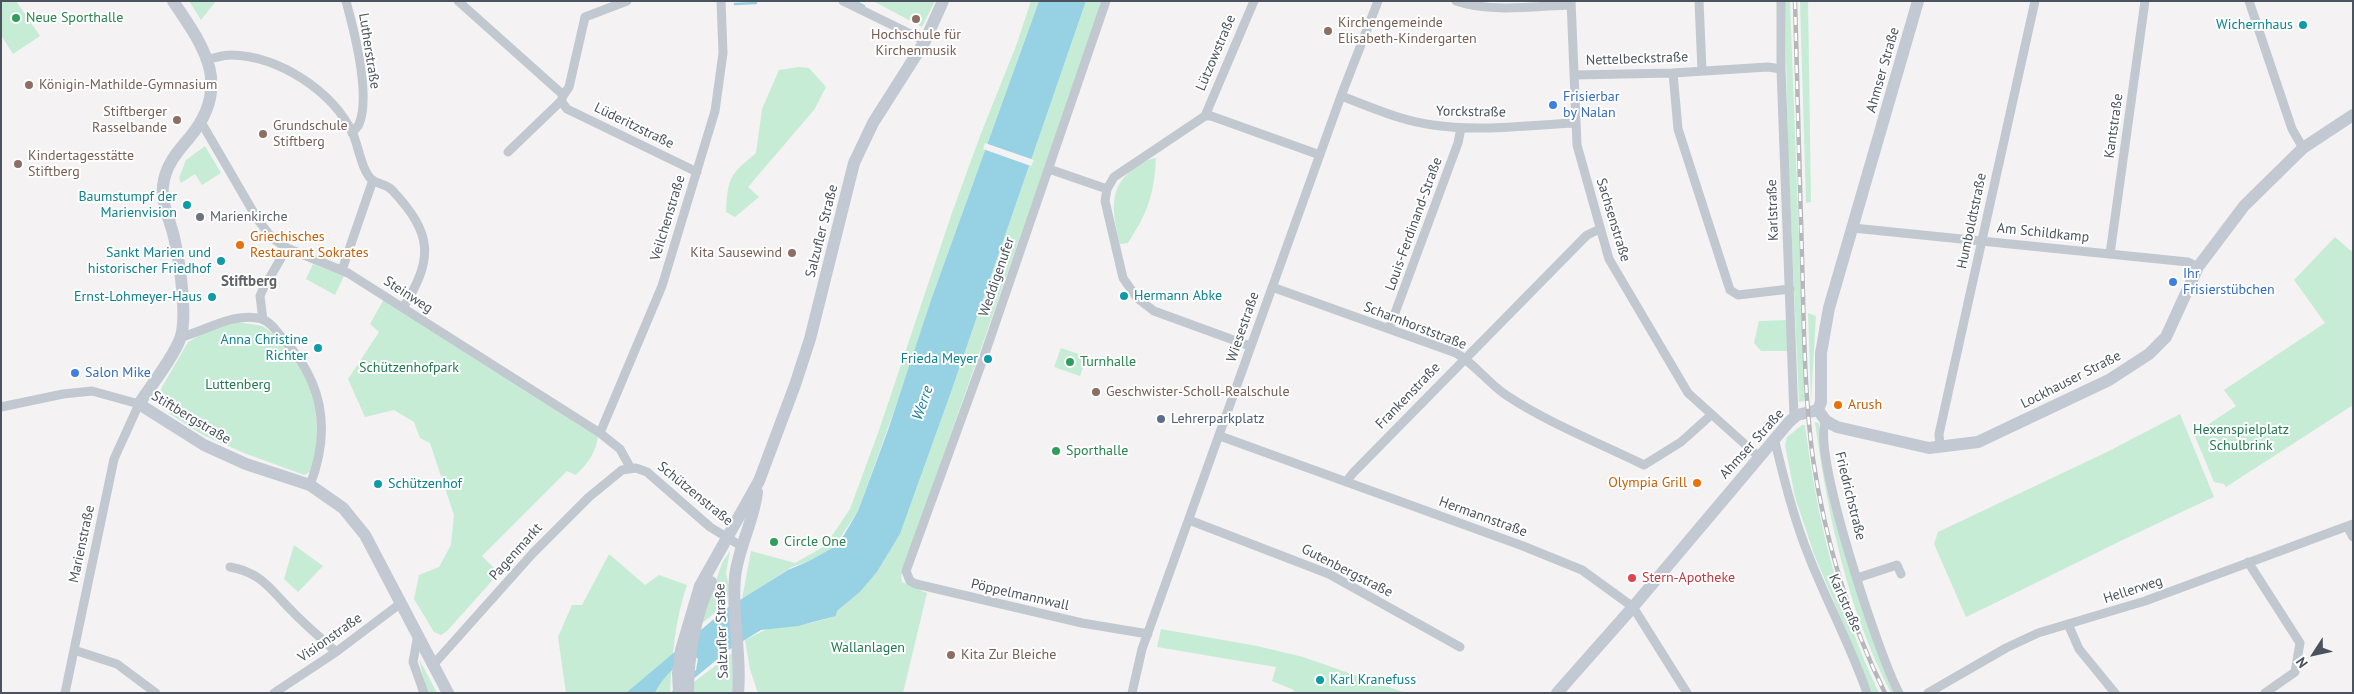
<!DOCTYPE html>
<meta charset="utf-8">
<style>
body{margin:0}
#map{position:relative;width:2354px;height:694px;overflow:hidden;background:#f4f2f2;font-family:"PT Sans",sans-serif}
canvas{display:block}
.frame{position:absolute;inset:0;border:2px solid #4b545e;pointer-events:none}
.north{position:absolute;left:2289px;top:629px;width:50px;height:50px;-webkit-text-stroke:4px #fff;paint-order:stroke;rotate:235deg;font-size:14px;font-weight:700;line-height:20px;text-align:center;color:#4b545e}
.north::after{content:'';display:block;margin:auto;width:18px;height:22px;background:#4b545e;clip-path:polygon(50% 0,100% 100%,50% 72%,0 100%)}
</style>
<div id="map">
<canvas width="2354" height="694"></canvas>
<div class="frame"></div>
<div class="north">N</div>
</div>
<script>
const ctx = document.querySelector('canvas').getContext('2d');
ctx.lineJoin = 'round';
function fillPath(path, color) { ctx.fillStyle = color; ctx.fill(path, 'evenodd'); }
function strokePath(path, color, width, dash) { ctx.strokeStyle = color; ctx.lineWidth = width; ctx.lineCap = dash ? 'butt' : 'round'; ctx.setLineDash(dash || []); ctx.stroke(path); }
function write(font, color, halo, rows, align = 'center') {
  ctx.font = font + ' "PT Sans",sans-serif'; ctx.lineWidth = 4; ctx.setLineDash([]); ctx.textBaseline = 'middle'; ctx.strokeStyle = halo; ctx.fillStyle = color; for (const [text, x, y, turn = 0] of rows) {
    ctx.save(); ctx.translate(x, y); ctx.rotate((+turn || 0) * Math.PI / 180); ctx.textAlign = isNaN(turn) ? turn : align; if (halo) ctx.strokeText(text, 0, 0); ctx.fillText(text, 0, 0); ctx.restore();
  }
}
const green = new Path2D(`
 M 1,1 L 16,1 L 40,36 L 13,54 L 1,35 Z
 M 189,1 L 216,1 L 201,20 Z
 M 873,1 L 935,1 L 922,27 Z
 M 1031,1 L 1039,1 L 932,297 L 908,372 L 858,511 L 834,547 L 809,561 L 792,567 L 742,599 L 751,551 L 795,563 L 825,546 L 850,509 L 878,433 L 953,210 L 980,136 L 1016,46 Z
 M 1086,1 L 1103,1 L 901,576 L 902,582 L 927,593 L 903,693 L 758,693 L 750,669 L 745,640 L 769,628 L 812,623 L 836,616 L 837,611 L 860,592 L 877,572 L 900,534 L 950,395 Z
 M 1785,1 L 1790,1 L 1805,401 L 1799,402 L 1788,154 Z
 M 1800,1 L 1808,1 L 1811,202 L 1806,203 Z
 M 799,67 L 809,68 L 826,87 L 814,110 L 748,187 L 759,197 L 735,217 L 726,212 C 728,176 730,175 756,153 L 762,109 L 779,70 Z
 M 205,146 L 221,173 L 202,185 L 195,174 L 181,183 L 179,178 L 186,160 Z
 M 1156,158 C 1154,195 1148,212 1128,243 L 1120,244 C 1113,214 1106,187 1136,167 C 1143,162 1148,159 1156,158 Z
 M 2335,237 L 2351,251 L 2353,249 L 2353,405 L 2226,487 L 2224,484 L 2214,482 L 2194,434 L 2236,406 L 2224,390 L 2325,323 L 2294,280 Z
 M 313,264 L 344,276 L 335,295 L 306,279 Z
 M 384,299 L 598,437 C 595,454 588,463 576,475 L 567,471 L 482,556 L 499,573 L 447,631 L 441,635 L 434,632 L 414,599 L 419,575 L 439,567 L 451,545 L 454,515 L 430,443 L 420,438 L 414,422 L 394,410 L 365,417 L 348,379 L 379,332 L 370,324 Z
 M 1808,313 L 1816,316 L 1811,401 Z
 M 1789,320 L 1790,351 L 1761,351 L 1754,343 L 1759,321 Z
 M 238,322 C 246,324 258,324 264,327 C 274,333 282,344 289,352 C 319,391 321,425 312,471 L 304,475 L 244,453 L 203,435 L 170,414 L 158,394 L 188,342 L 209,330 Z
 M 1061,348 L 1087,357 L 1080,376 L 1054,367 Z
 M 2180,414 L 2214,497 C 2130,535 2049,577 1966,617 L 1934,544 L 1938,532 L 2107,452 Z
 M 1815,422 L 1819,423 L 1823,455 L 1897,693 L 1891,693 C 1847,608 1828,516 1815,422 Z
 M 1802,425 L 1805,425 C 1817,520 1838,606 1879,693 L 1872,693 L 1814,554 L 1795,497 L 1785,445 L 1787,437 Z
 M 294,545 L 323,566 L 298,592 L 284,579 Z
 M 730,551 L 726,573 L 729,586 L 727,603 L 701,624 L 722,563 Z
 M 609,554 L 645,585 L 659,575 L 687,585 C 675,619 672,657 670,693 L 566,693 L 558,637 L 572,605 L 582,605 Z
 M 1161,629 L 1257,646 L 1303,657 L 1406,693 L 1293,693 L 1294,690 L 1272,681 L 1276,667 L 1157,647 Z
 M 732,653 L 735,665 L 732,693 L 694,693 L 694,682 Z
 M 419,659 L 437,693 L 427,693 Z`);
const water = new Path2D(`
 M 1039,1 L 1086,1 L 950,395 L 900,534 L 877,572 L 860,592 L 837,611 L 836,616 L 798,626 L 761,630 L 730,649 L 676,693 L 670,693 L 696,670 L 698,659 L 693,655 C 679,661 662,678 655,693 L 626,693 L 727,608 L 788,570 L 809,561 L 834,547 L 844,535 L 858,511 L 888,430 L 932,297 Z`);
const pier = new Path2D(`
 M 985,143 L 1034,160 L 1031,166 L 983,149 Z`);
const stream = new Path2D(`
 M 854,1 L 864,6
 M 735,4 L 756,3`);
const street = new Path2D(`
 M 346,1 C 354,30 371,96 359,124 C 358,127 354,130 352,133
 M 458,1 L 561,93 L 563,96 L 561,101 L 567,109 L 697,172
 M 843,1 L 925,41
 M 1106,1 L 982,362 L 906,571 L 910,581 L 916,584 L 1082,623 L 1148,634
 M 1456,1 C 1491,13 1535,6 1571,5
 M 1571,1 L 1577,145 L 1609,259 L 1688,393 L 1758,456
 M 1699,1 L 1702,71
 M 1781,1 L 1781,69 L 1794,417
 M 2249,1 L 2292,129 L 2303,148
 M 208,59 C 215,58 223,55 231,55 C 279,56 333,91 353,134 C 359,148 361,169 372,180 C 377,184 387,184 392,190 C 433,234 434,258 403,308
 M 1673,73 L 1678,129 L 1730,290 L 1738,295 L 1790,289
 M 1574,75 L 1673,73 L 1768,67 L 1781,69
 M 563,96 L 569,87 L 585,17 L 627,1
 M 1341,96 C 1371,107 1401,121 1433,125 C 1479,132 1529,125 1575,123
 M 1205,116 L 1254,1
 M 201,122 L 258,220 L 272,238 L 287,248 L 348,273 L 600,433 L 620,449 L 630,467
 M 508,152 L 561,101
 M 1049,169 L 1107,189
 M 1853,228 L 2188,262 L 2198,267
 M 2110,254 L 2145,1
 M 342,270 L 373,180
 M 1272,287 L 1456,353 C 1475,364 1488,383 1506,395 C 1548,423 1599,443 1644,465 L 1681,442 L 1711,415
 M 263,320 L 260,296 L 263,289 L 287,248
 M 1389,329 L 1458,143 L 1461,128
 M 181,337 C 206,331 235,311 262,319 C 271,322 278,333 284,340 C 323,382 331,431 310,485
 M 1250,346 L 1154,311 L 1137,298 L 1123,278 L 1105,201 L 1107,189 L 1114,177 L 1205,116 L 1211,116 L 1320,155
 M 1,407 L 63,394 L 92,391 L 139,404 L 114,459 L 65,693
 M 1826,421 C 1810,449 1880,659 1899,693
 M 600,433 L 662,286 L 715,111 L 723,53 L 721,1
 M 1220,436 L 1523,546 L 1582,570 L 1633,607 L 1687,693
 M 1774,438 C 1784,479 1794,520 1810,559 C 1828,604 1851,647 1867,693
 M 1940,447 L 1939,434 L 2035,1
 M 1346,482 L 1353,473 L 1587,235 L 1600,229
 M 1189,520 L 1329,574 L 1460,647
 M 2347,526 L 2353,537
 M 2248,562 L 2300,643 L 2295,672 L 2265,693
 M 230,567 C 262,573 270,589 291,610 C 305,625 321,638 336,652
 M 1857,578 L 1897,565 L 1901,574
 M 2068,624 L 2079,649 L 2115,693
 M 418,634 L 413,662 L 424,693
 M 74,650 L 117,664 L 156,693
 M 433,665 L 533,553 L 589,497 L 622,470 L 636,468 L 647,472 L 710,527 L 741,546
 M 274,693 L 336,652 L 401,603
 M 1132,693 L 1142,649 L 1341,96 L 1378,1
 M 1928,693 L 2006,648 L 2038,633 L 2145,601 L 2353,524`);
const secondary = new Path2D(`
 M 173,1 C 205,48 232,86 190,137 C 177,152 165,166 163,186 C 161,206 172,223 175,242 C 180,264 187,315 181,336 C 176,354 150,387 139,404 L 204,445 L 246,464 L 310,485 L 343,508 L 365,535 L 448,693
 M 1818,410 L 1826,421 L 1837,427 L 1929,448 L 1978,442 L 2109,380 L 2149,354 L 2166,337 L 2198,267 L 2244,206 L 2303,148 L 2353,115
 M 679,693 L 678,673 L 681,650 L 700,586 L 759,481 L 795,385 L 810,339 L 854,163 L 873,123 L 925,41 L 943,1
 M 688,693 C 688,656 695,615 711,582
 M 738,693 C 742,654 731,616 735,577 C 738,548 754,521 757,492
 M 1557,693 L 1633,607 L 1789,422 L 1797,415 L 1818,410 L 1821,402 L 1821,353 L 1829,308 L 1918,1`);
const rail = new Path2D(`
 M 1795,1 C 1797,87 1799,173 1802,258 C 1804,325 1804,392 1813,459 C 1825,539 1849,620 1885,693`);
const markers = [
 [16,18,5,"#2e9e5b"],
 [916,19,5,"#8d6e63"],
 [2303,25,5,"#0f9aa8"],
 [1328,31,5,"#8d6e63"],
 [29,85,5,"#8d6e63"],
 [1553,105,5,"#3f7fe0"],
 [177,120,5,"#8d6e63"],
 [263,134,5,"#8d6e63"],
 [18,164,5,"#8d6e63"],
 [187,205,5,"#0f9aa8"],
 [200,217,5,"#6b7280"],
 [240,245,5,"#e8710a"],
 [792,253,5,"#8d6e63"],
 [221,261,5,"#0f9aa8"],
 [2173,282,5,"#3f7fe0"],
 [1124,296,5,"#0f9aa8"],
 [212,297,5,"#0f9aa8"],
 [318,348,5,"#0f9aa8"],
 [988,359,5,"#0f9aa8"],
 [1070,362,5,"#2e9e5b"],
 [75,373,5,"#3f7fe0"],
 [1096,392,5,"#8d6e63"],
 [1838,405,5,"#e8710a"],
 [1161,419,5,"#5c6f8a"],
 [1056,451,5,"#2e9e5b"],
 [1697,483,5,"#e8710a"],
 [378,484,5,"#0f9aa8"],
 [774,542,5,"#2e9e5b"],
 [1632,578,5,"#e0444e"],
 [951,655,5,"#8d6e63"],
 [1320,680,5,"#0f9aa8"]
];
const leisureNames = [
 ["Neue Sporthalle",26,18],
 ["Turnhalle",1080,362],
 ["Sporthalle",1066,451],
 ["Circle One",784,542]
];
const educationNames = [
 ["Kirchengemeinde",1338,23],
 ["Elisabeth-Kindergarten",1338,39],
 ["Hochschule für",916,35,"center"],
 ["Kirchenmusik",916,51,"center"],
 ["Königin-Mathilde-Gymnasium",39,85],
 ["Stiftberger",167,112,"right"],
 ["Rasselbande",167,128,"right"],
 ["Grundschule",273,126],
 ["Stiftberg",273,142],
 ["Kindertagesstätte",28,156],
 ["Stiftberg",28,172],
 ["Kita Sausewind",782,253,"right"],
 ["Geschwister-Scholl-Realschule",1106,392],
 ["Kita Zur Bleiche",961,655]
];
const cultureNames = [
 ["Wichernhaus",2293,25],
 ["Baumstumpf der",177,197],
 ["Marienvision",177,213],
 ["Sankt Marien und",211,253],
 ["historischer Friedhof",211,269],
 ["Hermann Abke",1134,296,"left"],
 ["Ernst-Lohmeyer-Haus",202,297],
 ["Anna Christine",308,340],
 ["Richter",308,356],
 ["Frieda Meyer",978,359],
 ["Schützenhof",388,484,"left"],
 ["Karl Kranefuss",1330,680,"left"]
];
const streetNames = [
 ["Lutherstraße",369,51,81],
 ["Lützowstraße",1216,53,-67],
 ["Nettelbeckstraße",1637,59,-2],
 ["Ahmser Straße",1883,70,-74],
 ["Yorckstraße",1471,112,1],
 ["Lüderitzstraße",634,126,26],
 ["Kantstraße",2114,126,-82],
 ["Karlstraße",1773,210,-92],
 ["Veilchenstraße",668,218,-73],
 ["Sachsenstraße",1613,220,73],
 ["Humboldtstraße",1972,221,-78],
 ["Louis-Ferdinand-Straße",1414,224,-70],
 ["Salzufler Straße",822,231,-76],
 ["Am Schildkamp",2043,233,6],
 ["Weddigenufer",997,277,-71],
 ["Steinweg",408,295,33],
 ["Scharnhorststraße",1415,326,21],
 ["Wiesestraße",1243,327,-71],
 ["Lockhauser Straße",2071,380,-27],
 ["Frankenstraße",1408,396,-46],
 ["Stiftbergstraße",191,418,31],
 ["Ahmser Straße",1752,444,-48],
 ["Schützenstraße",695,494,39],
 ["Friedrichstraße",1850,496,76],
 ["Hermannstraße",1483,517,20],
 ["Marienstraße",82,544,-78],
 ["Pagenmarkt",516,552,-48],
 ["Gutenbergstraße",1347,571,27],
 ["Hellerweg",2133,590,-18],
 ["Pöppelmannwall",1020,595,13],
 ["Karlstraße",1845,603,66],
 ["Salzufler Straße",722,631,-92],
 ["Visionstraße",330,638,-35]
];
const shopNames = [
 ["Frisierbar",1563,97],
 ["by Nalan",1563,113],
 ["Ihr",2183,274],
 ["Frisierstübchen",2183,290],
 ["Salon Mike",85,373]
];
const worshipNames = [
 ["Marienkirche",210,217]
];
const foodNames = [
 ["Griechisches",250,237],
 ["Restaurant Sokrates",250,253],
 ["Arush",1848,405],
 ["Olympia Grill",1687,483,"right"]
];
const parkNames = [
 ["Schützenhofpark",409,368],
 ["Luttenberg",238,385],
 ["Hexenspielplatz",2241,430],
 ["Schulbrink",2241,446],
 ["Wallanlagen",868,648]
];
const serviceNames = [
 ["Lehrerparkplatz",1171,419]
];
const healthNames = [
 ["Stern-Apotheke",1642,578]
];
const neighbourhoodNames = [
 ["Stiftberg",249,282]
];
const waterNames = [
 ["Werre",923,403,-71]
];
fillPath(green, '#c6ecd6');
fillPath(water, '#97d2e4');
fillPath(pier, '#f4f2f2');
strokePath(stream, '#97d2e4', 2.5);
strokePath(street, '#c1c8cf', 9);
strokePath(secondary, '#c2c9d3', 12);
strokePath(rail, '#b5b7bb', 4.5);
strokePath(rail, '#fff', 2.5, [8]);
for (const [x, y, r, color] of markers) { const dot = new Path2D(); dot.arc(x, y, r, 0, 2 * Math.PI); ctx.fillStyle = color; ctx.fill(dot); strokePath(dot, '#fff', 2); }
write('14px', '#27864d', '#fff', leisureNames, 'left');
write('14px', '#785e54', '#fff', educationNames, 'left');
write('14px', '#0d838f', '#fff', cultureNames, 'right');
write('14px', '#4b545e', '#fff', streetNames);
write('14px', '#366cbe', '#fff', shopNames, 'left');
write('14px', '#5b616d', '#fff', worshipNames, 'left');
write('14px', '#c56008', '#fff', foodNames, 'left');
write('14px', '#217a50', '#fff', parkNames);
write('14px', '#4e5e75', '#fff', serviceNames, 'left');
write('14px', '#be3a42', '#fff', healthNames, 'left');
write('bold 15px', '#5f6266', '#fff', neighbourhoodNames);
write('italic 15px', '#1b80a1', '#fff', waterNames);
</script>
